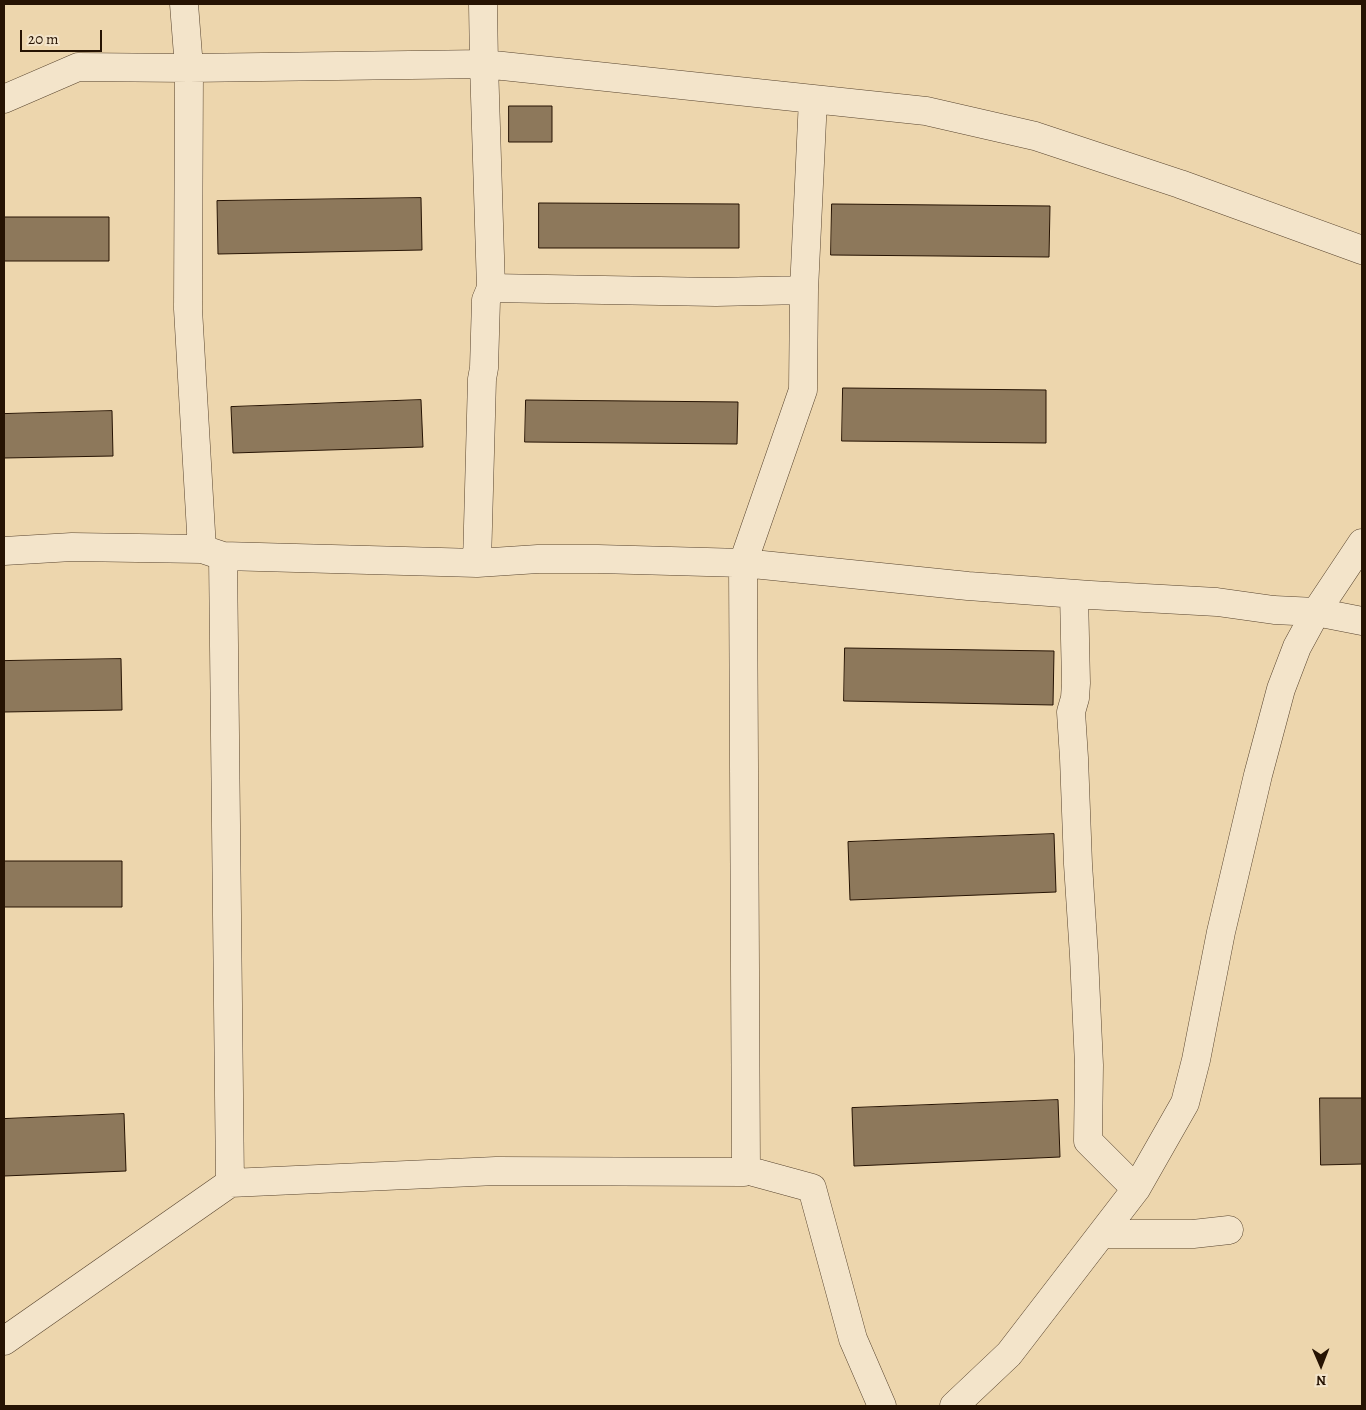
<!DOCTYPE html>
<style>
body{margin:0}
#map{position:relative;width:1366px;height:1410px;overflow:hidden;background:#edd6ad;font-family:Alegreya,serif}
canvas{display:block}
.frame{position:absolute;inset:0;border:5px solid #261303;pointer-events:none}
.north{position:absolute;left:1296px;top:1340px;width:50px;height:50px;-webkit-text-stroke:4px #f3e4ca;paint-order:stroke;rotate:179deg;font-size:14px;font-weight:700;line-height:20px;text-align:center;color:#261303}
.north::after{content:'';display:block;margin:auto;width:18px;height:22px;background:#261303;clip-path:polygon(50% 0,100% 100%,50% 72%,0 100%)}
.scale{position:absolute;left:20px;top:30px;width:82px;height:22px;box-sizing:border-box;border:2px solid #261303;border-top:0;padding-left:6px;font-size:15px;line-height:18px;white-space:nowrap;color:#261303;-webkit-text-stroke:4px #f3e4ca;paint-order:stroke}
</style>
<div id="map">
<canvas width="1366" height="1410"></canvas>
<div class="frame"></div>
<div class="north">N</div>
<div class="scale">20 m</div>
</div>
<script>
const ctx = document.querySelector('canvas').getContext('2d');
ctx.lineJoin = 'round';
function fillPath(path, color) { ctx.fillStyle = color; ctx.fill(path, 'evenodd'); }
function strokePath(path, color, width, dash) { ctx.strokeStyle = color; ctx.lineWidth = width; ctx.lineCap = dash ? 'butt' : 'round'; ctx.setLineDash(dash || []); ctx.stroke(path); }
const building = new Path2D(`
 M 509,106 L 552,106 L 552,142 L 509,142 Z
 M 421,198 L 422,250 L 218,254 L 217,201 Z
 M 539,203 L 739,204 L 739,248 L 539,248 Z
 M 832,204 L 1050,206 L 1049,257 L 831,255 Z
 M 4,217 L 109,217 L 109,261 L 4,261 Z
 M 843,388 L 1046,390 L 1046,443 L 842,441 Z
 M 421,400 L 423,447 L 233,453 L 231,407 Z
 M 526,400 L 738,402 L 737,444 L 525,442 Z
 M 112,411 L 113,456 L 4,458 L 4,414 Z
 M 845,648 L 1054,651 L 1053,705 L 844,701 Z
 M 121,659 L 122,710 L 4,712 L 4,661 Z
 M 1054,834 L 1056,892 L 850,900 L 848,842 Z
 M 4,861 L 122,861 L 122,907 L 4,907 Z
 M 1320,1098 L 1362,1098 L 1362,1164 L 1321,1165 Z
 M 1058,1100 L 1060,1157 L 854,1166 L 852,1108 Z
 M 124,1114 L 126,1171 L 4,1176 L 4,1119 Z`);
const street = new Path2D(`
 M 184,4 L 189,68 L 188,309 L 202,549
 M 4,99 L 78,67 L 189,68 L 484,64 L 813,99 L 926,111 L 1035,136 L 1180,184 L 1362,250
 M 491,288 L 716,292 L 804,290
 M 4,551 L 72,547 L 202,549 L 223,556 L 477,563 L 538,559 L 598,559 L 743,563 L 968,586 L 1090,595 L 1217,602 L 1274,610 L 1316,612 L 1362,621
 M 223,556 L 230,1183
 M 477,563 L 482,379 L 484,368 L 486,300 L 491,288 L 484,64 L 483,4
 M 1074,594 L 1076,683 L 1075,698 L 1071,712 L 1074,758 L 1078,864 L 1084,956 L 1089,1065 L 1088,1141 L 1136,1189
 M 746,1170 L 812,1188 L 853,1339 L 882,1406
 M 1102,1234 L 1193,1234 L 1229,1230
 M 4,1341 L 230,1183 L 496,1171 L 744,1172 L 746,1170 L 743,563 L 803,390 L 804,290 L 813,99
 M 954,1406 L 1009,1354 L 1136,1189 L 1185,1103 L 1196,1060 L 1221,932 L 1258,775 L 1281,689 L 1297,647 L 1316,612 L 1362,543`);
fillPath(building, '#8d785b');
strokePath(building, '#261303', 1);
strokePath(street, '#58442e', 29);
strokePath(street, '#f3e4ca', 28);
</script>
